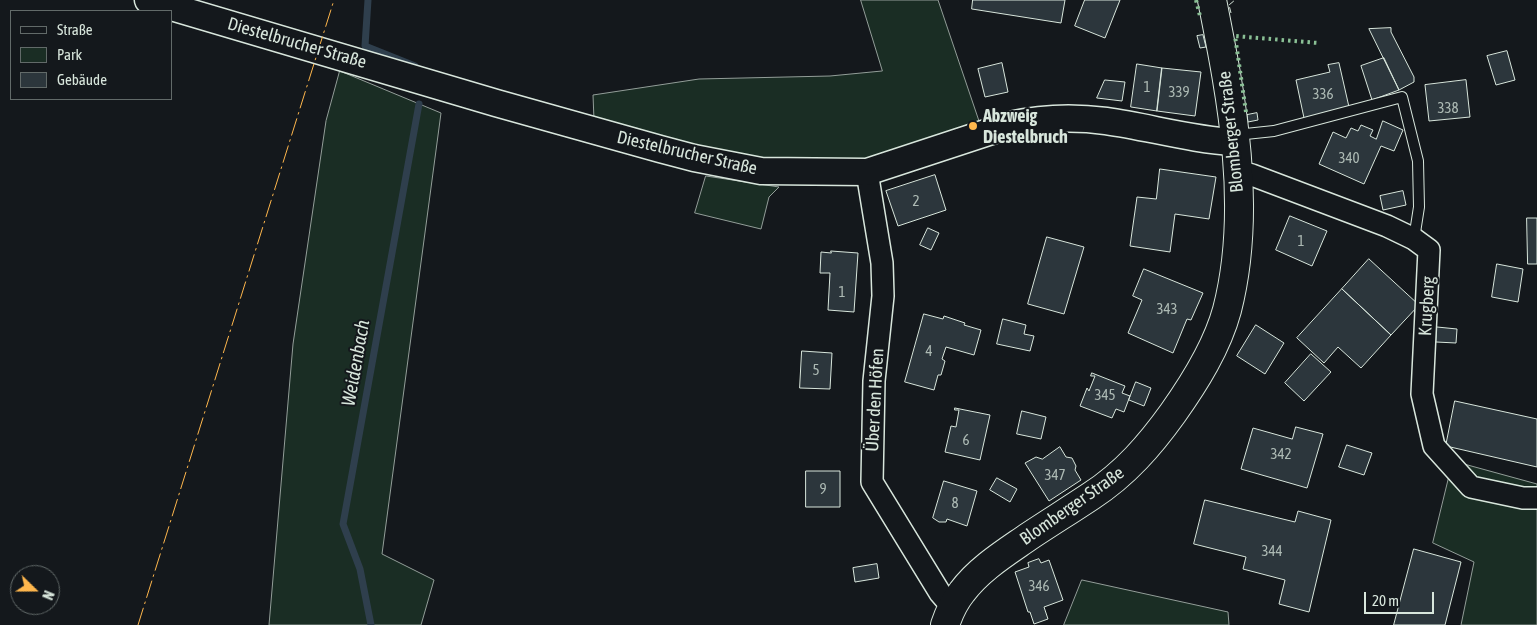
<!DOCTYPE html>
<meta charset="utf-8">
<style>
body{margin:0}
#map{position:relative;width:1537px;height:625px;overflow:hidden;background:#14181c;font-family:"Asap Condensed",sans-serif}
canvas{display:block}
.legend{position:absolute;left:10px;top:10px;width:162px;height:90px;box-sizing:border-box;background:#14181c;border:1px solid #626a69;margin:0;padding:6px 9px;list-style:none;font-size:15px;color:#d8e6dc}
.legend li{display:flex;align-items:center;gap:10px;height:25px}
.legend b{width:25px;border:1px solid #626a69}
.north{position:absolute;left:10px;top:565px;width:50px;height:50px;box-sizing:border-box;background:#14181c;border:1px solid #626a69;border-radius:50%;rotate:112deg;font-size:14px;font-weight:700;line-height:20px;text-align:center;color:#d8e6dc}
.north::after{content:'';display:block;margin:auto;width:18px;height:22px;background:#ffb74d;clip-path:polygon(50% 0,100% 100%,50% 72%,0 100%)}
.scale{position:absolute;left:1364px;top:592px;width:70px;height:22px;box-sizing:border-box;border:2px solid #d8e6dc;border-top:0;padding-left:6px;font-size:15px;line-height:18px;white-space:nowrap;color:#d8e6dc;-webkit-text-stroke:4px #14181c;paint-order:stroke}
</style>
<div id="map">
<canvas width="1537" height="625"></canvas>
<ul class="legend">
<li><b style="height:6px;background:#14181c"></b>Straße</li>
<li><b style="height:14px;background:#1a2d24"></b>Park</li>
<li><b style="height:14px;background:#2c363c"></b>Gebäude</li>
</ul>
<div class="north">N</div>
<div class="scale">20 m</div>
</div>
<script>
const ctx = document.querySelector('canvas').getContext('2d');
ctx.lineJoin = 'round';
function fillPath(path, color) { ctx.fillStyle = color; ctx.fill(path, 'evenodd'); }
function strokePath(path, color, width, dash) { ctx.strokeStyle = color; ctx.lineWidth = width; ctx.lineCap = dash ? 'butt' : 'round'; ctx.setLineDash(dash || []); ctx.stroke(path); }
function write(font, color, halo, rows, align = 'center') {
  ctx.font = font + ' "Asap Condensed",sans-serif'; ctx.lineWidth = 4; ctx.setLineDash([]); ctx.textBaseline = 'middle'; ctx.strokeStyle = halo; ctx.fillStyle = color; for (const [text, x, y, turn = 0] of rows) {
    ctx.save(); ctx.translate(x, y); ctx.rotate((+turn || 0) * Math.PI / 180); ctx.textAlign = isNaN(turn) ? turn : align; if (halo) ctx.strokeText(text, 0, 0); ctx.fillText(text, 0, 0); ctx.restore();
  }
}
const green = new Path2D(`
 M 861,0 L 938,0 L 979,121 L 856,162 L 759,160 L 594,120 L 593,95 L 699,79 L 830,76 L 882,71 Z
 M 340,71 L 441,113 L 382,554 L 434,580 L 421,625 L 269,625 L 293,344 L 326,121 Z
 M 706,176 L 779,187 L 769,197 L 761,229 L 695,213 Z
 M 1453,461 L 1537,484 L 1537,625 L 1461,625 L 1474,562 L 1433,543 Z
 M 1082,580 L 1228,612 L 1229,625 L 1064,625 Z`);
const stream = new Path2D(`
 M 368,0 L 365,46 L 415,66
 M 371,625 L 360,569 L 343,524 L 419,104`);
const building = new Path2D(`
 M 973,0 L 1065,0 L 1061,23 L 972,9 Z
 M 1085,0 L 1120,0 L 1105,38 L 1075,26 Z
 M 1391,28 L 1391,32 L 1414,77 L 1414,82 L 1399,90 L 1369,29 Z
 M 1203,35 L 1206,47 L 1200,48 L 1197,36 Z
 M 1507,51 L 1515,80 L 1496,85 L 1487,56 Z
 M 1384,58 L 1399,90 L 1372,100 L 1361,66 Z
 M 1002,63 L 1008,92 L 985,97 L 978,69 Z
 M 1339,63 L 1349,107 L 1304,118 L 1296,80 L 1330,72 L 1328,65 Z
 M 1137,64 L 1162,68 L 1157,111 L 1131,107 Z
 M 1162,68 L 1201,72 L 1195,116 L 1157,111 Z
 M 1105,80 L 1125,82 L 1122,101 L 1097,98 Z
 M 1466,80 L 1470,117 L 1429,121 L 1425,85 Z
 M 1257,113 L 1258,120 L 1248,122 L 1247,115 Z
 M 1383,121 L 1403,130 L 1394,151 L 1381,146 L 1364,184 L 1319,164 L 1333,132 L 1346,138 L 1351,128 L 1358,131 L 1361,125 L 1373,130 L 1370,136 L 1376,139 Z
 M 1160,169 L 1216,177 L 1209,219 L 1175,214 L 1170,252 L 1130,246 L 1137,197 L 1156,199 Z
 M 935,175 L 946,210 L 898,226 L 886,191 Z
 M 1403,191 L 1406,205 L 1383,210 L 1380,196 Z
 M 1290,216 L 1327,231 L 1312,266 L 1276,250 Z
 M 1527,218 L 1537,218 L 1537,264 L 1528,264 Z
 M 928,228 L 939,233 L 931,250 L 920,245 Z
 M 1047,237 L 1084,247 L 1064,314 L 1028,304 Z
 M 831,251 L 858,253 L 854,312 L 828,310 L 830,273 L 820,273 L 821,252 L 831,253 Z
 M 1369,259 L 1419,305 L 1391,335 L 1342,289 Z
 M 1497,264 L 1523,269 L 1518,302 L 1492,297 Z
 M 1144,269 L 1203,293 L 1191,320 L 1187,319 L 1173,353 L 1128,333 L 1142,300 L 1133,296 Z
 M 1342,289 L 1391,335 L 1361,368 L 1338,347 L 1324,363 L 1297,338 Z
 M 924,314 L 943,319 L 944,316 L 965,323 L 964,325 L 981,330 L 974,355 L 946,347 L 942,359 L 945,361 L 941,375 L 938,375 L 934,390 L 905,382 Z
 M 1003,319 L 1026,325 L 1024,334 L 1034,336 L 1030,351 L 997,344 Z
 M 1256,325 L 1284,343 L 1265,374 L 1237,356 Z
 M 1437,327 L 1457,329 L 1456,343 L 1436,342 Z
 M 802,351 L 832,353 L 830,389 L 800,388 Z
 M 1311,354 L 1331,372 L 1304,401 L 1285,383 Z
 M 1092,373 L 1125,386 L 1122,393 L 1130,396 L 1124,412 L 1116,409 L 1112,418 L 1080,406 L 1087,388 L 1089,391 L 1095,376 L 1091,376 Z
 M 1136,382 L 1151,388 L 1144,406 L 1129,400 Z
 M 1455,401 L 1537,419 L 1537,467 L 1446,446 Z
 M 955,408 L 990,415 L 980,460 L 945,452 L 951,426 L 956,427 L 959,410 L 955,410 Z
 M 1022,411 L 1046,417 L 1041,439 L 1017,434 Z
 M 1296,427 L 1323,434 L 1307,488 L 1241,469 L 1253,428 L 1292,439 Z
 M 1347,445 L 1372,453 L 1364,475 L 1339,467 Z
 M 1060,447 L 1066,457 L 1072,458 L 1076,466 L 1075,470 L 1081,480 L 1049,501 L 1025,463 L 1036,457 L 1042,459 Z
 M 806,471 L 840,471 L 840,507 L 806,507 Z
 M 997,478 L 1017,489 L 1010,502 L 990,490 Z
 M 944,481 L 977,491 L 967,526 L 947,519 L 946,522 L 939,522 L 933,518 Z
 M 1205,500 L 1295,522 L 1298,511 L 1331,520 L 1309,612 L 1279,604 L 1285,580 L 1243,569 L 1246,557 L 1194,544 Z
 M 1414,549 L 1461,562 L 1445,625 L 1394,625 Z
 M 1039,559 L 1041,563 L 1049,560 L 1063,600 L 1044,607 L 1048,619 L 1034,624 L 1030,612 L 1028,612 L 1015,572 L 1029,567 L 1028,563 Z
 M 877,564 L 879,578 L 855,582 L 853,568 Z`);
const service = new Path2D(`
 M 1236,135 L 1274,131 L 1402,97 L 1418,161 L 1419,207 L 1414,239`);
const minor = new Path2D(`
 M 1237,171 L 1252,175 L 1387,226 L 1414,239 L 1429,250 L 1422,394 L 1434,446 L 1471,487 L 1523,498 L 1537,498
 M 867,172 L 882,263 L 883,296 L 874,381 L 872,482 L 940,593 L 952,607`);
const tertiary = new Path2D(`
 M 148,0 L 496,103 L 660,149 L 694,158 L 761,171 L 867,172 L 1010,125 C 1041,118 1075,117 1106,121 C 1149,127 1192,140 1235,142`);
const secondary = new Path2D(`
 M 945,625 C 949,613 954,602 962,592 C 979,569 1005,553 1028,537 C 1049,523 1070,510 1091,496 C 1125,474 1150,445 1173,413 C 1195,382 1217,347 1227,310 C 1253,209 1232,100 1212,0`);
const hedge = new Path2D(`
 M 1196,0 L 1200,16
 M 1246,112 L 1235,36 L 1318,43`);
const fence = new Path2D(`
 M 1231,13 L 1229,5 L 1235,0`);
const power = new Path2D(`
 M 138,625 L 334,0`);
const markers = [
 [973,126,5,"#ffb74d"]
];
const numberNames = [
 ["1",1147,87],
 ["339",1179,92],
 ["336",1323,94],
 ["338",1448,108],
 ["340",1349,158],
 ["2",916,201],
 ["1",1301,241],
 ["1",842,292],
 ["343",1167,309],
 ["4",929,351],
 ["5",816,370],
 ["345",1105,395],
 ["6",966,440],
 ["342",1281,454],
 ["347",1055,475],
 ["9",823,489],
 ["8",955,503],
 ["344",1272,551],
 ["346",1039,586]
];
const streetNames = [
 ["Diestelbrucher Straße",297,43,16],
 ["Blomberger Straße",1231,132,-96],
 ["Diestelbrucher Straße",687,153,13],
 ["Krugberg",1427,306,-87],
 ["Über den Höfen",875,400,-87],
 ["Blomberger Straße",1072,506,-35]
];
const poiNames = [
 ["Abzweig",983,116],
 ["Diestelbruch",983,137]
];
const waterNames = [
 ["Weidenbach",356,363,-80]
];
fillPath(green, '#1a2d24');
strokePath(green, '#939e99', 1);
strokePath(stream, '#2f3f4d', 7);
fillPath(building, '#2c363c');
strokePath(building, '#d8e6dc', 1);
strokePath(service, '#d8e6dc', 12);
strokePath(minor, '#d8e6dc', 24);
strokePath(tertiary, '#d8e6dc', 29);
strokePath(secondary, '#d8e6dc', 30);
strokePath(service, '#14181c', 10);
strokePath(minor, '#14181c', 21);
strokePath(tertiary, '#14181c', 26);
strokePath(secondary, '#14181c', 28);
strokePath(hedge, '#8ac095', 4, [2.5, 4]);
strokePath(fence, '#d8e6dc', 1, [6, 2.5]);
strokePath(power, '#ffb74d', 1, [18, 4, 2.5, 4]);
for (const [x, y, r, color] of markers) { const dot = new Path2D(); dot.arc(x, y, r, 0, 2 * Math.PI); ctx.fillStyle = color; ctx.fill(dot); strokePath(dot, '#14181c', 2); }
write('15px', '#adbab4', null, numberNames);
write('18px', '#d8e6dc', '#14181c', streetNames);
write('bold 18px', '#d8e6dc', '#14181c', poiNames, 'left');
write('italic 19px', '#d8e6dc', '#14181c', waterNames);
</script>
